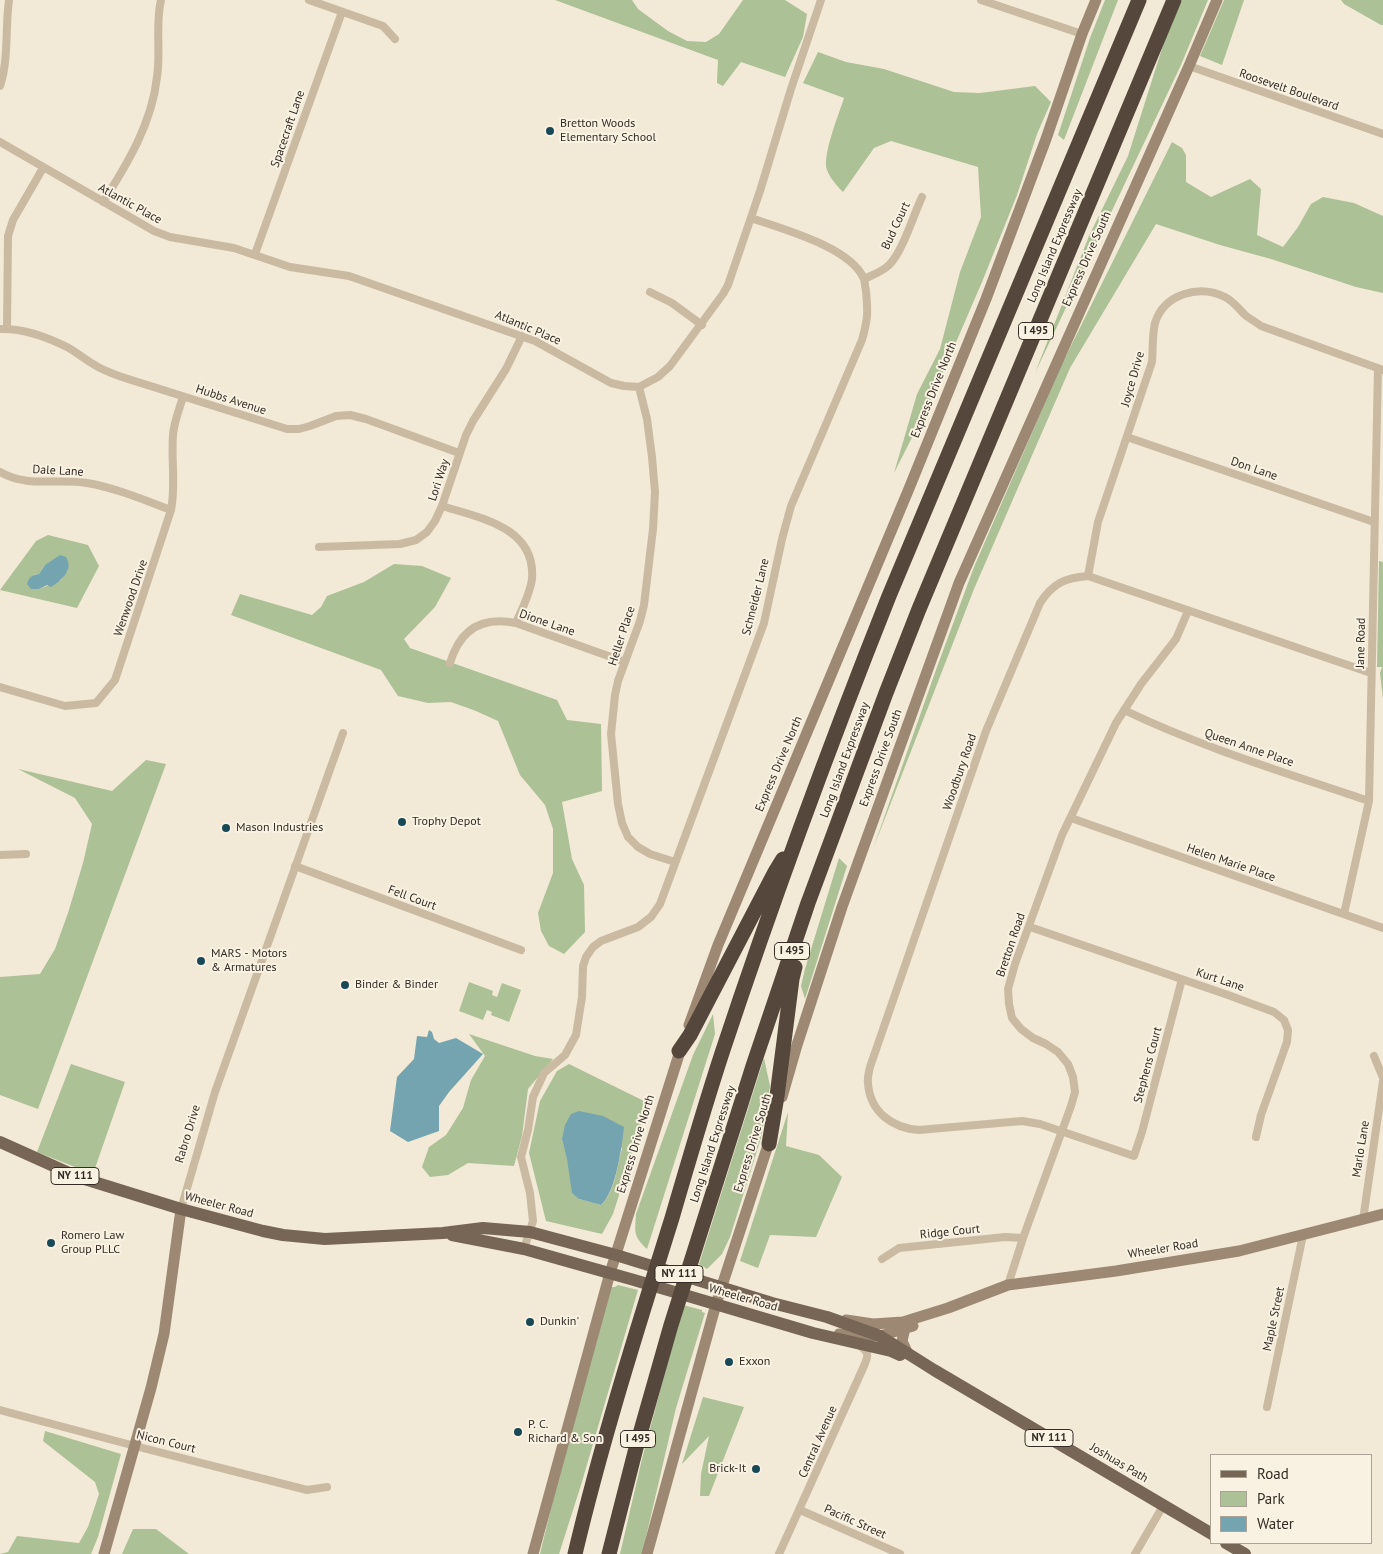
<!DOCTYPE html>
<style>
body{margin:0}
#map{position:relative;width:1383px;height:1554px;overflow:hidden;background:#f2e9d6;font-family:"PT Sans",sans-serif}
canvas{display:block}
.legend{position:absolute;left:1210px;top:1454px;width:162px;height:90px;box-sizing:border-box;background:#f9f2e2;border:1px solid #aaa396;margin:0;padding:6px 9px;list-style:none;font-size:15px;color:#342c25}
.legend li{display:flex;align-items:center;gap:10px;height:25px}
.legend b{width:25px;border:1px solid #aaa396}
</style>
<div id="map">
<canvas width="1383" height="1554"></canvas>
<ul class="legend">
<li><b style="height:6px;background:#776555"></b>Road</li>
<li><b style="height:14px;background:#acc196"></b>Park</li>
<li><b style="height:14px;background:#74a4b0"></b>Water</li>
</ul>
</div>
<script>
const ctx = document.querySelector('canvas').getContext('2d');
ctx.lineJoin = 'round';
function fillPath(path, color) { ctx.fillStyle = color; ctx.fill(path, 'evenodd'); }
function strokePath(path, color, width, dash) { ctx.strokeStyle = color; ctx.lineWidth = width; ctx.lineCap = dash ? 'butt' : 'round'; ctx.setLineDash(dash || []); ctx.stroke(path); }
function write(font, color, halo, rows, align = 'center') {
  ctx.font = font + ' "PT Sans",sans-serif'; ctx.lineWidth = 4; ctx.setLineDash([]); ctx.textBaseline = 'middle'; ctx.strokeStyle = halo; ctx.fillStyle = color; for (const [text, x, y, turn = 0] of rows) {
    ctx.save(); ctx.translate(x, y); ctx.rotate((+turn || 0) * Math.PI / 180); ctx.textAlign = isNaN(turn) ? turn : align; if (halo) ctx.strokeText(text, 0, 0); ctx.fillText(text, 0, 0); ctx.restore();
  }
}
const green = new Path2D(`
 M 555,0 L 632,0 L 638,9 L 668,31 L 687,41 L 706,42 L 719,34 L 743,0 L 785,0 L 807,14 L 803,37 L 785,77 L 741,62 L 723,86 L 717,83 L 718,60 Z
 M 1105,0 L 1118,0 L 1064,140 L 1058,135 L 1090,38 Z
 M 1182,0 L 1208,0 L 1181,65 L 1035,373 L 1089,236 L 1128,156 L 1165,39 Z
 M 1224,0 L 1244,0 L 1222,65 L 1200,56 Z
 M 1341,0 L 1383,0 L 1383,25 L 1381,25 L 1344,4 Z
 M 818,52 L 846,62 L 884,69 L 954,92 L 980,93 L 1035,86 L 1051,102 L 1037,134 L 1017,195 L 982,282 L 932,398 L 894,473 L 917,394 L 940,349 L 960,272 L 981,217 L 978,167 L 891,141 L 874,148 L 843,192 C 837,186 830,178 827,170 C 822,155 839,114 844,98 L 803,83 Z
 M 1172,142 L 1182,148 L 1186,155 L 1186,182 L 1211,197 L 1250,179 L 1261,189 L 1257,235 L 1283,247 L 1298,227 L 1311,204 L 1323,197 L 1354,203 L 1383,216 L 1383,293 L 1356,287 L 1271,259 L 1220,245 L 1156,224 L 1070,368 L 974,589 L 873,849 L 937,667 L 974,567 L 1060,368 Z
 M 48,535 L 88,545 L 99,566 L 77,608 L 0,590 L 36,541 ZM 45,565 L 68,570 L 61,580 L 39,589 L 33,575 L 39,574 Z
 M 1379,561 L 1383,562 L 1383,699 L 1380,673 L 1382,667 L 1377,667 Z
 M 394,564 L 422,566 L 451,578 L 435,607 L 404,639 L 410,648 L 557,700 L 567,720 L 601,724 L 602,791 L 562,802 L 572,859 L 584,885 L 585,932 L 564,954 L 549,946 L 541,931 L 538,913 L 553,873 L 553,829 L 545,805 L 520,775 L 498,721 L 476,711 L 451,702 L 428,703 L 398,696 L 381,670 L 231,615 L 240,594 L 312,615 L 321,607 L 327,596 L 364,582 Z
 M 146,760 L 166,764 L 38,1109 L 0,1095 L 0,977 L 40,974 L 55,949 L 68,913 L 83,863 L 92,824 L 75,798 L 18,769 L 112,791 Z
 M 839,858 L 847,866 L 805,999 L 801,986 L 805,969 Z
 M 469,982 L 493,991 L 492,995 L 497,997 L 502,983 L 521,990 L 509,1022 L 491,1015 L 492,1012 L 487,1010 L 483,1020 L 459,1011 Z
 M 713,1014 L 715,1034 L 647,1249 C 633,1236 635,1232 636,1214 L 693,1055 Z
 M 469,1034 L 535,1056 L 553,1059 L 528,1089 L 522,1136 L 514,1166 L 468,1163 L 448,1175 L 430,1177 L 422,1167 L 429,1147 L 446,1135 L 463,1108 L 471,1080 L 485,1056 Z
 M 764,1058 L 770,1086 L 761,1138 L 730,1237 L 722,1254 L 707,1269 L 699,1264 Z
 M 71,1064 L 125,1082 L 93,1174 L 37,1152 Z
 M 569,1064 L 648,1103 L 613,1214 L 602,1234 L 546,1221 L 529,1153 L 540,1101 L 557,1071 ZM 562,1139 L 622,1148 C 618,1164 614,1194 601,1205 L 579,1199 Z
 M 788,1112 L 786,1146 L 819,1155 L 842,1177 L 816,1237 L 770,1235 L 758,1268 L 740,1261 Z
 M 618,1285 L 638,1290 L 581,1485 L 559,1554 L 540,1554 L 553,1500 L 611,1287 L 615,1287 Z
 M 683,1305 L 702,1310 L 702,1312 L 705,1313 L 676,1408 L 642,1554 L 620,1554 L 642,1459 Z
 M 703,1397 L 744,1407 L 709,1496 L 700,1496 L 701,1474 L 709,1436 L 682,1464 Z
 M 45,1431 L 121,1454 L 98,1537 L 91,1554 L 0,1554 L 8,1552 L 17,1536 L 79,1543 L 88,1527 L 99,1494 L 95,1482 L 43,1441 Z
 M 133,1529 L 156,1529 L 189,1554 L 122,1554 Z`);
const water = new Path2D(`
 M 60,555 L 66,557 C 74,570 62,580 51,587 L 47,585 L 39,589 L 31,589 L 27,584 C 29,577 32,575 39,574 L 45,565 Z
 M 429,1030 L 432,1032 L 434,1039 L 439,1043 L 456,1038 L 483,1054 L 449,1092 L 439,1106 L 439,1131 L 408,1142 L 390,1131 L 397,1077 L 414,1059 L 417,1036 L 427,1037 Z
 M 579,1111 L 603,1116 L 624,1127 C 622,1146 616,1192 601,1205 L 579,1199 L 572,1193 L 567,1159 L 562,1139 L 565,1125 L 571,1114 Z`);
const minor = new Path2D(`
 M 309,0 L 383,26 L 395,39
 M 981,0 L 1082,34
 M 1189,66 L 1383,134
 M 0,86 C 9,59 5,28 9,0
 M 0,142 L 154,231 L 170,237 L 234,248 L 290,267 L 349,276 L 535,341 L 611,383 L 624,386 L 639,387 L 658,377 L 670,366 L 723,294 L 728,285 L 760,191 L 791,89 L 821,0
 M 103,202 C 128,163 152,123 157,77 C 161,51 155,25 161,0
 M 255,254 L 342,12
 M 864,279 C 872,275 882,272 889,265 C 903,251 913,216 922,197
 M 650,292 L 672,303 L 702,325
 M 0,329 C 22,328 47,337 67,347 C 78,353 88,362 100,368 C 108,372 116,375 125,378 L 287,429 L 299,429 L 310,426 L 336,416 L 350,415 L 366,419 L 459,453
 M 7,329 L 8,236 L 13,220 L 43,168
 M 639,387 L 647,419 L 652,457 L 655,492 L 653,529 L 644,605 L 640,621 L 618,681 L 615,695 L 611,734 L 618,804 L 622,823 L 628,837 L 638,847 L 650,854 L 675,862
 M 1127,437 L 1374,522
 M 0,472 C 27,488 58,478 87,483 C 116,488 144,500 171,510
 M 442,506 C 480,518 536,527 532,579 C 530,594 522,609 516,623
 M 319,547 L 400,544 L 416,540 L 427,532 L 435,521 L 442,506 L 466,435 L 473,421 L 506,369 L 522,336
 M 1088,576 L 1098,522 L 1152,362 C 1153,349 1152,336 1155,323 C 1164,294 1199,284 1225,297 C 1233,301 1239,309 1245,315 C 1250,319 1256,322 1261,326 L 1383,370
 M 450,663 C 460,629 482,616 516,623 L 625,662
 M 0,687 L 65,706 L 96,703 L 115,680 L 171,510 C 176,485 171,461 173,435 C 174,422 179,410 183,397
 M 1124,710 C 1203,748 1287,773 1369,801
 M 1071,818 L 1383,928
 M 0,855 L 26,854
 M 295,866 L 521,950
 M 1344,914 L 1369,801 L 1378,368
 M 1030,927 L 1228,995 L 1274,1012 L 1284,1020 L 1288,1030 L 1287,1042 L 1261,1115 L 1256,1137
 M 1182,979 L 1142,1132 L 1134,1156 L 1040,1124 L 1022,1121 L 919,1130 C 892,1128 870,1112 868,1083 C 867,1078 869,1072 870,1067 L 986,731 L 1040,603 C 1053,583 1065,578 1088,576 L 1371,673
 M 1374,1056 L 1383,1078
 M 181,1209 L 215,1092 L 343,733
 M 1363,1220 L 1383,1081
 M 524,1249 L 533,1221 L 530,1193 L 521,1157 L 528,1130 L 533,1097 L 544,1073 L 565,1055 L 576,1035 L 582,997 L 583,966 L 586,957 L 593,947 L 601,941 L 638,927 L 651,917 L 660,904 L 764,623 L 782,539 L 791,506 L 862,340 C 868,319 868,312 866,291 C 865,287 865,282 864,279 C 851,247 782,229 751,218
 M 882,1259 L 899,1248 L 1005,1237 L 1023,1238
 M 1008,1285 L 1023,1238 L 1071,1106 L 1075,1092 L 1073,1077 L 1068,1064 L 1058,1052 L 1046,1044 L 1033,1038 L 1021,1029 L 1012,1018 L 1009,1004 L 1008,989 L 1015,964 L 1062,835 L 1116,723 L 1141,684 L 1176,639 L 1188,611
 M 1267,1407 L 1303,1235
 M 0,1410 L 135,1446 L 307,1490 L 327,1487
 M 800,1510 L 900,1554
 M 779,1554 L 864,1366 C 868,1356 870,1353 860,1346
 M 1135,1554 L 1163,1506`);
const secondary = new Path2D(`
 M 689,1025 L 718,945 L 908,491 L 986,299 L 1046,139 L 1082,34 L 1096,0
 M 782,1097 L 797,1045 L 842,907 L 959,583 L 1189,66 L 1217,0
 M 846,1320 L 873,1324 L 903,1322 L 948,1308 L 1008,1285 L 1116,1271 L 1239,1251 L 1383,1214
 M 905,1328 L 902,1341 L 908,1354
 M 839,1334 L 880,1336 L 913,1326
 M 104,1554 L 151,1388 L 164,1334 L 181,1209
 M 533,1554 L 610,1273 L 682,1045
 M 647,1554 L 716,1304 L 771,1136`);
const primary = new Path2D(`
 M 0,1142 L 78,1177 L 181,1209 L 263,1231 L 283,1235 L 325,1239 L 443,1233 L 483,1228 L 530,1232 L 616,1255 L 772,1303 L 827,1317 L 880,1336 L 934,1370 L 1212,1534
 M 452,1235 L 524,1249 L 634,1280 L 813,1333 L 891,1351 L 900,1355
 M 1226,1543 L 1245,1554`);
const motorway = new Path2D(`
 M 679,1051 L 690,1035 L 775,872 L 783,859
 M 769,1144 L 777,1096 L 792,979 L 795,967
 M 575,1554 C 602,1440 637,1330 672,1218 C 688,1163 704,1108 722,1053 C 773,899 829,747 889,596 L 1139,0
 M 609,1554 L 636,1448 L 671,1325 L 753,1066 L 808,903 L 886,693 L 919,609 L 1174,0`);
const markers = [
 [550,131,5,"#194956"],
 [402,822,5,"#194956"],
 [226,828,5,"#194956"],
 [201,961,5,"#194956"],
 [345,985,5,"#194956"],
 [51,1243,5,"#194956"],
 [530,1322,5,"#194956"],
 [729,1362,5,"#194956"],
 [518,1432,5,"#194956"],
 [756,1469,5,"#194956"]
];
const shields = [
 [1036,331,35],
 [792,951,35],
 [75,1176,48],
 [679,1274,48],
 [1049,1438,48],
 [638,1439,35]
];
const shieldNames = [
 ["I 495",1036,331],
 ["I 495",792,951],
 ["NY 111",75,1176],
 ["NY 111",679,1274],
 ["NY 111",1049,1438],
 ["I 495",638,1439]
];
const streetNames = [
 ["Roosevelt Boulevard",1289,90,19],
 ["Spacecraft Lane",288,129,-71],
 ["Atlantic Place",130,204,29],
 ["Bud Court",896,226,-65],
 ["Long Island Expressway",1055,246,-67],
 ["Express Drive South",1087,259,-66],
 ["Atlantic Place",528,328,23],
 ["Joyce Drive",1133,379,-74],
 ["Express Drive North",934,390,-68],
 ["Hubbs Avenue",231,400,18],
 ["Don Lane",1254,469,19],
 ["Dale Lane",58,471,3],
 ["Lori Way",439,480,-72],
 ["Schneider Lane",756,597,-76],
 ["Wenwood Drive",131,598,-71],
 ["Dione Lane",547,623,19],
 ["Heller Place",622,636,-72],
 ["Jane Road",1361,643,-89],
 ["Queen Anne Place",1249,748,19],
 ["Express Drive South",881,758,-70],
 ["Long Island Expressway",845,760,-70],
 ["Express Drive North",779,764,-67],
 ["Woodbury Road",960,772,-71],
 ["Helen Marie Place",1231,863,19],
 ["Fell Court",412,898,20],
 ["Bretton Road",1011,945,-71],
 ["Kurt Lane",1220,980,19],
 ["Stephens Court",1148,1065,-75],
 ["Rabro Drive",188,1134,-73],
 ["Express Drive South",753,1143,-73],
 ["Express Drive North",636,1144,-73],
 ["Long Island Expressway",713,1144,-72],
 ["Marlo Lane",1361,1149,-81],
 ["Wheeler Road",219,1205,15],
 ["Ridge Court",950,1232,-6],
 ["Wheeler Road",1163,1249,-9],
 ["Wheeler Road",743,1298,16],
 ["Maple Street",1274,1319,-78],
 ["Nicon Court",166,1442,14],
 ["Central Avenue",818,1442,-66],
 ["Joshuas Path",1119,1463,31],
 ["Pacific Street",855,1522,24]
];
const poiNames = [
 ["Bretton Woods",560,124],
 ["Elementary School",560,138],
 ["Trophy Depot",412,822],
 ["Mason Industries",236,828],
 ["MARS - Motors",211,954],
 ["& Armatures",211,968],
 ["Binder & Binder",355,985],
 ["Romero Law",61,1236],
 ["Group PLLC",61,1250],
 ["Dunkin'",540,1322],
 ["Exxon",739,1362],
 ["P. C.",528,1425],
 ["Richard & Son",528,1439],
 ["Brick-It",746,1469,"right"]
];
fillPath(green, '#acc196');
fillPath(water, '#74a4b0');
strokePath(minor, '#cabaa2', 8);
strokePath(secondary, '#9d8973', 11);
strokePath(primary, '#776555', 12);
strokePath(motorway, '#55473b', 15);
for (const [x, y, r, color] of markers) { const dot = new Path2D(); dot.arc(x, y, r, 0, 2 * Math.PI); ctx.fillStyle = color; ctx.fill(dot); strokePath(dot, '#f9f2e2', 2); }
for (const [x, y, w] of shields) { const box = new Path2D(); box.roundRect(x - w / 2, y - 8.5, w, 17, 4); ctx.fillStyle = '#f9f2e2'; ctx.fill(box); strokePath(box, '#342c25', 1); }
write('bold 11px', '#342c25', null, shieldNames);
write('12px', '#342c25', '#f9f2e2', streetNames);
write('12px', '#342c25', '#f9f2e2', poiNames, 'left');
</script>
